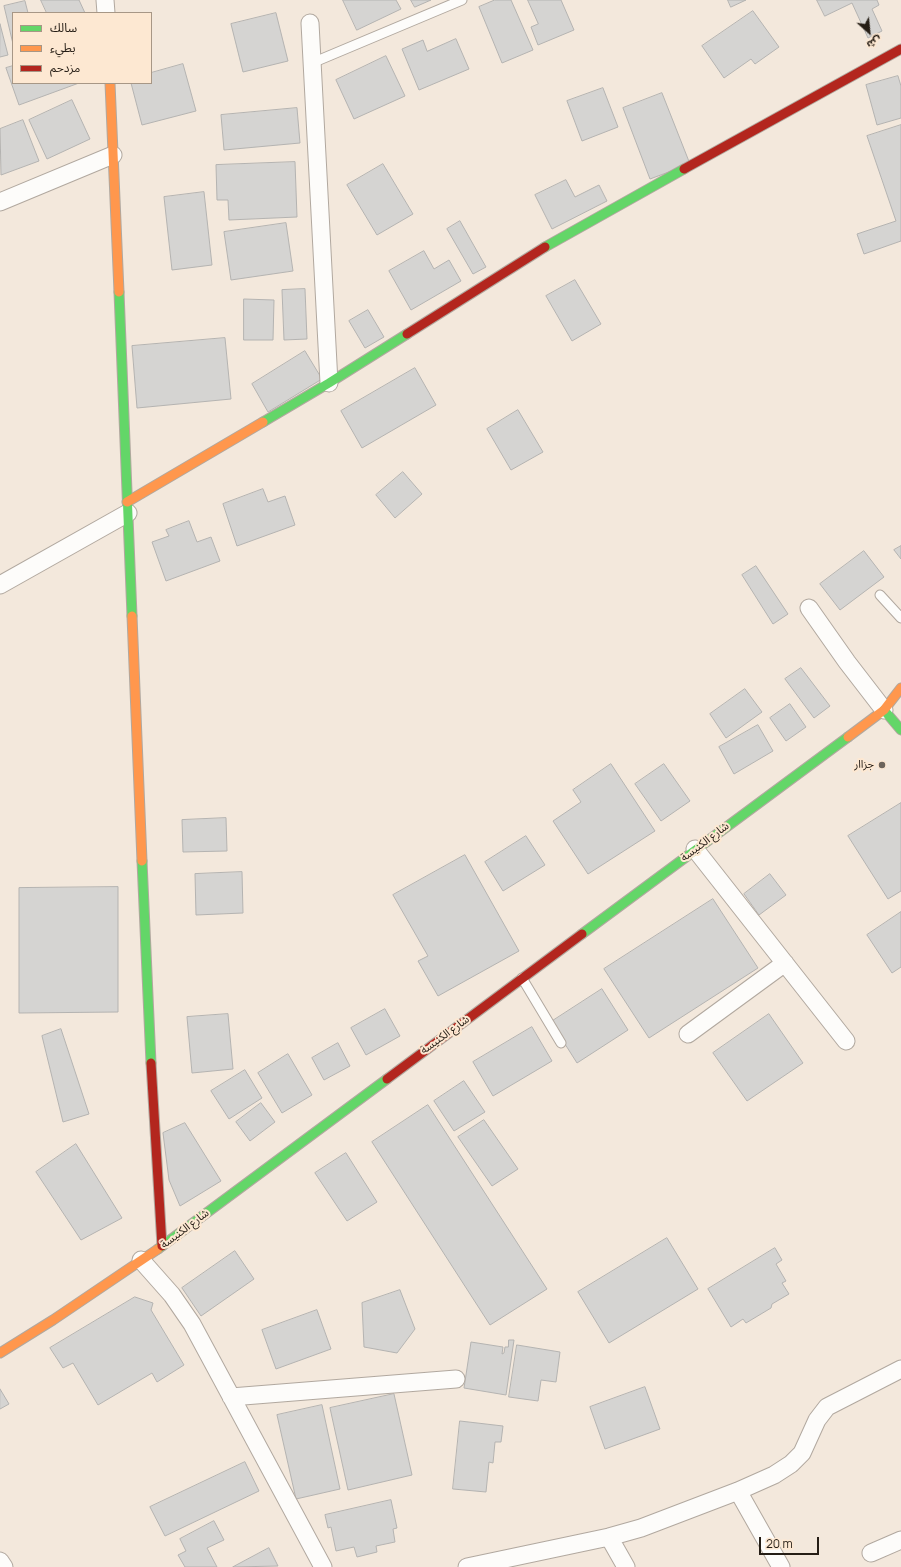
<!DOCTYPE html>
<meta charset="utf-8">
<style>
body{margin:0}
#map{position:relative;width:901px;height:1567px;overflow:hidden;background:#f3e8dc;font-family:Manrope,"Noto Sans Arabic",sans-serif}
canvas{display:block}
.legend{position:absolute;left:12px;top:12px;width:140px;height:72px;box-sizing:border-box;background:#fde8d2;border:1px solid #a79786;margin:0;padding:5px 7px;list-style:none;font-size:12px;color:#251d15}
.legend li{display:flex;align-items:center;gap:8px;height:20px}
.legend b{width:20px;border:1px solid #a79786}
.north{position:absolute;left:849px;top:12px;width:40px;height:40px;-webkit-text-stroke:3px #fde8d2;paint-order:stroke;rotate:153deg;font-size:11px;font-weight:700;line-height:16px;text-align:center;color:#251d15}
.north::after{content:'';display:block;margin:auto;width:14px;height:18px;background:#251d15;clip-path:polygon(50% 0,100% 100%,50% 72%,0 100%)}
.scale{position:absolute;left:759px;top:1537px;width:60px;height:18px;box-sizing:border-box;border:2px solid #251d15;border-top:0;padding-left:5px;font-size:12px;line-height:14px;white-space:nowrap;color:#251d15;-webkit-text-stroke:3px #fde8d2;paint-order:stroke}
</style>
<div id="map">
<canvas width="901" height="1567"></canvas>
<ul class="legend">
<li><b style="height:5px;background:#63d668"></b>سالك</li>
<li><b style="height:5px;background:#ff974d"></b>بطيء</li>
<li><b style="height:5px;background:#b3261e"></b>مزدحم</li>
</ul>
<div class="north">ش</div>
<div class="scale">20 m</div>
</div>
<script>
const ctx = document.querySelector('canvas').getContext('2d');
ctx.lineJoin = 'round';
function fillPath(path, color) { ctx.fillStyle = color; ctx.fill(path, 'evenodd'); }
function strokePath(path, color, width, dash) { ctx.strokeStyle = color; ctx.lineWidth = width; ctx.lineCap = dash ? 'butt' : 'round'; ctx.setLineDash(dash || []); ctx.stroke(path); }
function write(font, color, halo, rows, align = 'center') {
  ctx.font = font + ' Manrope,"Noto Sans Arabic",sans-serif'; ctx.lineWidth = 4; ctx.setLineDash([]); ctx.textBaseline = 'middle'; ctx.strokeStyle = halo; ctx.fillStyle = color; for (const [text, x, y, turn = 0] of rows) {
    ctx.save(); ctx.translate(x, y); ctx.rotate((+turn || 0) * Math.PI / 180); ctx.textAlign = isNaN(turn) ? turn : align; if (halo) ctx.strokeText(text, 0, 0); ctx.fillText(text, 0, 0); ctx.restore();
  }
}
const building = new Path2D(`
 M 41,0 L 79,0 L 85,13 L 47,13 Z
 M 343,0 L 396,0 L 401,9 L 357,30 Z
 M 411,0 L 431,0 L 415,7 Z
 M 495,0 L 511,0 L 533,50 L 502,63 L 479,7 Z
 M 528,0 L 561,0 L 574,30 L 538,45 L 531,27 L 538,24 Z
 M 728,0 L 746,0 L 731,7 Z
 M 817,0 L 877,0 L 879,5 L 872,9 L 882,31 L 868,38 L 852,3 L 825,16 Z
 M 25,1 L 28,13 L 13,13 L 13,44 L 4,6 Z
 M 753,11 L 779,47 L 755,64 L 751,59 L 724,78 L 702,46 Z
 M 276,13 L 288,61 L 243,72 L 231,24 Z
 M 0,24 L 8,55 L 0,57 Z
 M 456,39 L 469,69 L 419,90 L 402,49 L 423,40 L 427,51 Z
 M 386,56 L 405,96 L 354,119 L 336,80 Z
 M 183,64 L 196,111 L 142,125 L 131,83 L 151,83 L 151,73 Z
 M 13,66 L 13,83 L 79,83 L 19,105 L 6,68 Z
 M 898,76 L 901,86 L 901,118 L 877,125 L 866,85 Z
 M 603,88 L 618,127 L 582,141 L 567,101 Z
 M 662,93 L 690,164 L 650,179 L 623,108 Z
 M 72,100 L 90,139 L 47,159 L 29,120 Z
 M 297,108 L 300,143 L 224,150 L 221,115 Z
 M 23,120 L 39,161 L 1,175 L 0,129 Z
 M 901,125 L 901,241 L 864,254 L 857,234 L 896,221 L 867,136 Z
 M 295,162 L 297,217 L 229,220 L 228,200 L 217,200 L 216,165 Z
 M 383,164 L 413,214 L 377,235 L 347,185 Z
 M 566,180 L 575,197 L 599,185 L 607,201 L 552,229 L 535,195 Z
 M 204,192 L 212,265 L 172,270 L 164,197 Z
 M 460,221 L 486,267 L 473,274 L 447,229 Z
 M 286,223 L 293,271 L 231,280 L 224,232 Z
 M 424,251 L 434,269 L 449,260 L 461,281 L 411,310 L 389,271 Z
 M 575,280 L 601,324 L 572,341 L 546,296 Z
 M 305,289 L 307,339 L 284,340 L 282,290 Z
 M 244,299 L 274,300 L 273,340 L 244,340 Z
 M 368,310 L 384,337 L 365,348 L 349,321 Z
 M 225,338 L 231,399 L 137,408 L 132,346 Z
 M 305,351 L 322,379 L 268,412 L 252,384 Z
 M 415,368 L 436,405 L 362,448 L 341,411 Z
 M 518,410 L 543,452 L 511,470 L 487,429 Z
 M 403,472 L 422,494 L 395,518 L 376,495 Z
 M 263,489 L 268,502 L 285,496 L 295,525 L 237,546 L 223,504 Z
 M 189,521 L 197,542 L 211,537 L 220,561 L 166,581 L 152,542 L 169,536 L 166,530 Z
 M 901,546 L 901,559 L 894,550 Z
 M 864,551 L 884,577 L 840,610 L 820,584 Z
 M 756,566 L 788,614 L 773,624 L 742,575 Z
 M 801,668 L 830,706 L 814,718 L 785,679 Z
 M 745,689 L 762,712 L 726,738 L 710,714 Z
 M 790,704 L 806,727 L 786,741 L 770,718 Z
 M 758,725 L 773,751 L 734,774 L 719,747 Z
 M 611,764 L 655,831 L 588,874 L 553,821 L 581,802 L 573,790 Z
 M 664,764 L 690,801 L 661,821 L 635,784 Z
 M 901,803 L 901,891 L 888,899 L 848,836 Z
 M 226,818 L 227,851 L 183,852 L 182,820 Z
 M 526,836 L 545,865 L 503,891 L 485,862 Z
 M 465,855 L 519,951 L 438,996 L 418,961 L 428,956 L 393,895 Z
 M 242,872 L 243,913 L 196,915 L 195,874 Z
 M 770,874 L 786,895 L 759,915 L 744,894 Z
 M 118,887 L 118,1012 L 19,1013 L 19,888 Z
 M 713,899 L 758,968 L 649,1038 L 604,969 Z
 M 901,912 L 901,967 L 892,973 L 867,935 Z
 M 602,989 L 628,1030 L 577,1063 L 551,1022 Z
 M 385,1009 L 400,1036 L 366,1055 L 351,1028 Z
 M 228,1014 L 233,1069 L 192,1073 L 187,1017 Z
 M 769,1014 L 803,1063 L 747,1101 L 713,1053 Z
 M 532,1027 L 552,1061 L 493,1096 L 473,1062 Z
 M 61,1029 L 89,1114 L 63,1122 L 42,1036 Z
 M 338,1043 L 350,1066 L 324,1080 L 312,1058 Z
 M 288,1054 L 312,1095 L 282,1113 L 258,1073 Z
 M 245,1070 L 262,1098 L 229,1119 L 211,1091 Z
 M 464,1081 L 485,1112 L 454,1131 L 434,1101 Z
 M 261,1103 L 275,1122 L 250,1141 L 236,1122 Z
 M 428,1105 L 547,1289 L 490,1325 L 372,1142 Z
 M 484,1120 L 518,1169 L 492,1186 L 458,1137 Z
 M 185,1123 L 221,1181 L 180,1206 L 169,1180 L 163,1133 Z
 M 76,1144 L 122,1218 L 81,1240 L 36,1172 Z
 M 346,1153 L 377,1202 L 347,1221 L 315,1173 Z
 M 667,1238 L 698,1289 L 609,1343 L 578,1292 Z
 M 775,1248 L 782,1260 L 776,1264 L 786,1281 L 782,1283 L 789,1294 L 772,1304 L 771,1308 L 746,1323 L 743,1319 L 731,1327 L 708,1289 Z
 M 235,1251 L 254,1279 L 201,1316 L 182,1288 Z
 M 400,1290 L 415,1329 L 397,1353 L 364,1347 L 362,1303 Z
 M 135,1297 L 153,1303 L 151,1310 L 184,1365 L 157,1382 L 152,1373 L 98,1405 L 73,1363 L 63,1368 L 50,1348 Z
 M 317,1310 L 331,1349 L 276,1369 L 262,1330 Z
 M 509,1340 L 514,1340 L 506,1395 L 464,1388 L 471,1342 L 503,1347 L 502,1354 L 504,1353 L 505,1347 L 508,1347 Z
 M 517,1345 L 560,1352 L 556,1382 L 541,1380 L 538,1401 L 509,1397 Z
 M 645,1387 L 660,1429 L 605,1449 L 590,1407 Z
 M 0,1389 L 9,1404 L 0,1409 Z
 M 394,1394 L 412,1475 L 348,1490 L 330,1408 Z
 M 322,1405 L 340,1489 L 296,1499 L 277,1415 Z
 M 460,1421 L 503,1426 L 501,1442 L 495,1442 L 493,1463 L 489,1462 L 486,1492 L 453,1489 Z
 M 245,1462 L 259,1491 L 165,1536 L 150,1507 Z
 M 391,1500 L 397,1528 L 393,1529 L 395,1542 L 376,1546 L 377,1552 L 357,1557 L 354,1547 L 336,1551 L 331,1527 L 328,1528 L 325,1515 Z
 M 214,1521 L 224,1540 L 207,1548 L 217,1567 L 185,1567 L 178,1555 L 186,1551 L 180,1539 Z
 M 269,1548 L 278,1566 L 233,1567 Z`);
const lane = new Path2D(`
 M 312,63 L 462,0
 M 880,595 L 901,618
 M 522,978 L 561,1043`);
const street = new Path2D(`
 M 105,0 L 106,13
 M 310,23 L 329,383
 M 0,202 L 113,155
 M 0,585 L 128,513
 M 809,608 L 847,662 L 884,710
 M 695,849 L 846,1041
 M 688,1034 L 785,963
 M 141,1260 L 172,1295 L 192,1324 L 323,1567
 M 231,1397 L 456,1379
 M 738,1491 L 781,1567
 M 609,1537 L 626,1567
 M 871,1553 L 901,1540
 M 0,1561 L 4,1567
 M 467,1567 L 609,1537 L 641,1528 L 738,1491 L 774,1475 L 791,1464 L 802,1453 L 817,1420 L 827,1407 L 901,1369`);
const fast = new Path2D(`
 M 545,247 L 684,169
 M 119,292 L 132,616
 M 263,422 L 329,383 L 407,334
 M 884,710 L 901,730
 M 142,861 L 151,1063
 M 582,934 L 848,737
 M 158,1249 L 387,1079`);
const slow = new Path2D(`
 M 110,83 L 119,292
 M 127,502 L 263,422
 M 132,616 L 142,861
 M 848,737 L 884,710 L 901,688
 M 0,1353 L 53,1320 L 158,1249`);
const jam = new Path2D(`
 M 684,169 L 901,49
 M 407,334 L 545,247
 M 151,1063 L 162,1246
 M 387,1079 L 582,934`);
const markers = [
 [882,765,4,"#6d645b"]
];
const poiNames = [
 ["جزاار",874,765]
];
const streetNames = [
 ["شارع الكنيسة",705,842,-37],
 ["شارع الكنيسة",445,1035,-36],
 ["شارع الكنيسة",185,1229,-37]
];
fillPath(building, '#d5d4d2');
strokePath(building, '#b4b3b1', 1);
strokePath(lane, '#b1a89f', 11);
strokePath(street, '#b1a89f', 19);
strokePath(fast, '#b1a89f', 11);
strokePath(slow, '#b1a89f', 11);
strokePath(jam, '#b1a89f', 11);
strokePath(lane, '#fdfcfa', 9);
strokePath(street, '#fdfcfa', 17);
strokePath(fast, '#63d668', 9);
strokePath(slow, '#ff974d', 9);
strokePath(jam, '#b3261e', 9);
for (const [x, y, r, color] of markers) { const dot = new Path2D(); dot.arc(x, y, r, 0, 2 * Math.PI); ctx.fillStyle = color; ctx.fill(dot); strokePath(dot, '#fde8d2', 1.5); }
write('11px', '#251d15', '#fde8d2', poiNames, 'right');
write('11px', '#251d15', '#fde8d2', streetNames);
</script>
